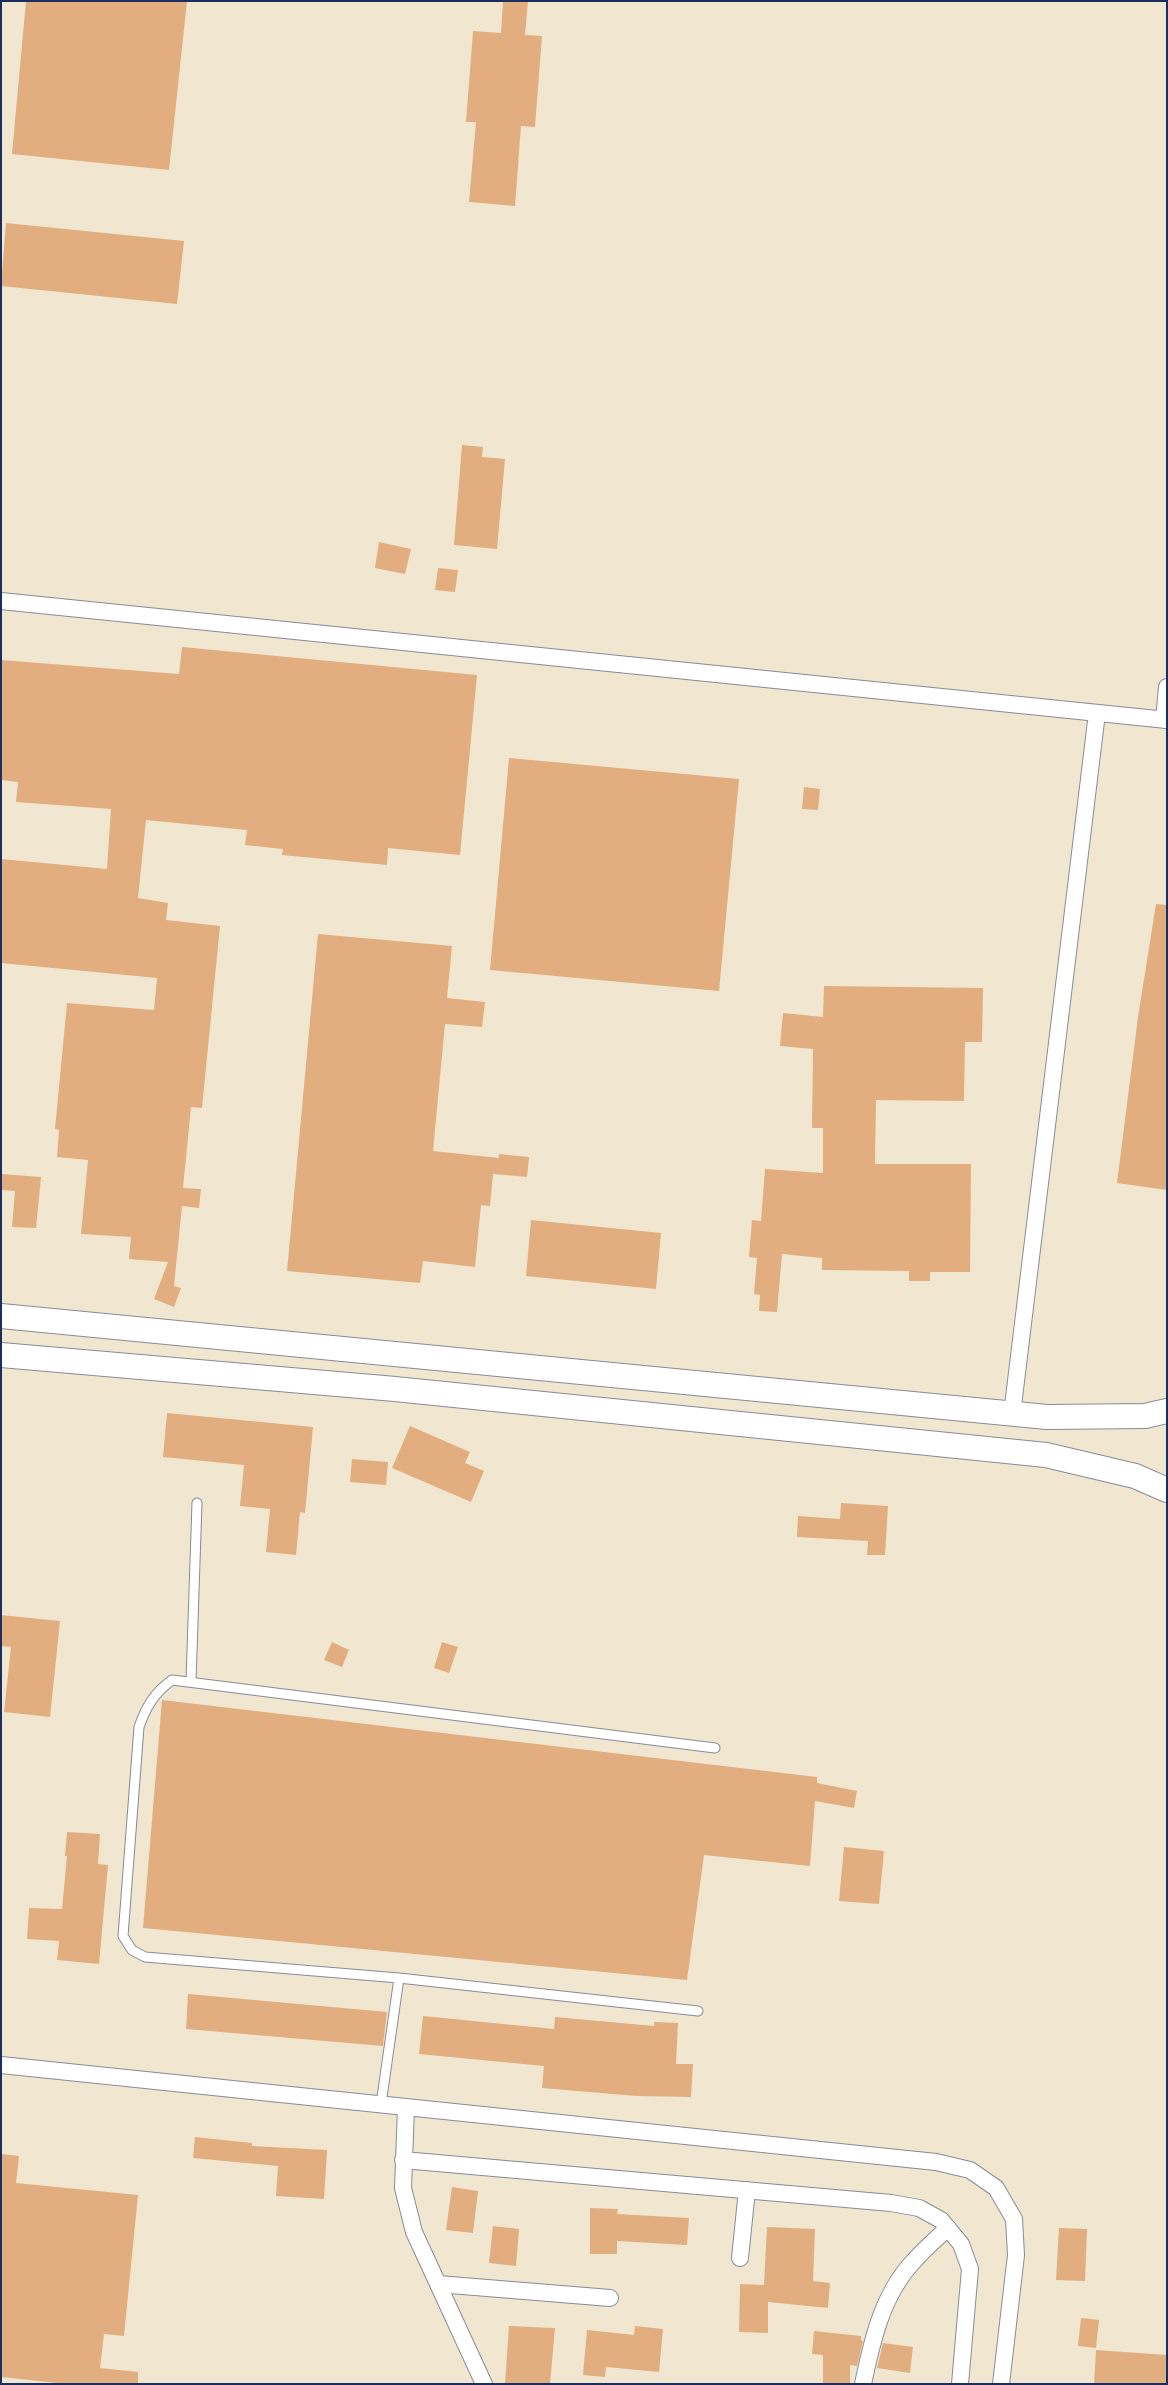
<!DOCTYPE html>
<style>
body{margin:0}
#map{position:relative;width:1168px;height:2385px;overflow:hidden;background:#f1e7d0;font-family:Pangolin,sans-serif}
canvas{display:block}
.frame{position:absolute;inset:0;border:2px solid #1b2f5e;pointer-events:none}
</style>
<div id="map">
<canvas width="1168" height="2385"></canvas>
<div class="frame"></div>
</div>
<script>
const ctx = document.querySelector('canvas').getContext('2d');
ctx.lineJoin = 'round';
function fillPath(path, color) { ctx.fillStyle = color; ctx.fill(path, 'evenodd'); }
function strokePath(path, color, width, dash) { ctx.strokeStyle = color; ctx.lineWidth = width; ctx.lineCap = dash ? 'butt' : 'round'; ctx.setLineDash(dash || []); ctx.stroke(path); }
const building = new Path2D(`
 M 26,1 L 187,1 L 169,170 L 12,154 Z
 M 503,1 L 528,1 L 525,35 L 542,36 L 535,127 L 521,126 L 515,206 L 469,202 L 476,122 L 466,122 L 473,31 L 501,33 Z
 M 6,223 L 184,241 L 177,304 L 1,286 Z
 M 462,445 L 483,447 L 482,457 L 505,459 L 497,549 L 454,545 Z
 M 379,542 L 411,549 L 405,574 L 375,568 Z
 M 438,568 L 458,570 L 455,592 L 435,590 Z
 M 182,647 L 477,675 L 460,855 L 388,848 L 387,865 L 282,855 L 283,849 L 245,845 L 247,830 L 146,820 L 138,898 L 168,903 L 166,920 L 220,926 L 202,1108 L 191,1107 L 183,1188 L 201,1189 L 199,1208 L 182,1206 L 174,1286 L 181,1288 L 174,1307 L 154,1299 L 168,1262 L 129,1259 L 131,1237 L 81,1234 L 88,1160 L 57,1157 L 59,1130 L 55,1129 L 67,1003 L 154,1010 L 157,978 L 1,963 L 1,859 L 107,869 L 111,809 L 16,802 L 18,782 L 1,780 L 1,660 L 179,674 Z
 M 509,758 L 739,779 L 719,991 L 490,970 Z
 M 804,787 L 820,789 L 818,810 L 802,809 Z
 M 1156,904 L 1167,905 L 1167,1190 L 1117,1183 L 1138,1017 Z
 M 318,934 L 452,946 L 447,998 L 485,1002 L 482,1027 L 445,1024 L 433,1151 L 499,1158 L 499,1154 L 529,1157 L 527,1177 L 493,1174 L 490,1206 L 481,1205 L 475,1267 L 423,1261 L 420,1283 L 287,1271 Z
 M 824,986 L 983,988 L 982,1042 L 965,1042 L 964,1101 L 876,1100 L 875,1164 L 971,1164 L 970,1272 L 930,1272 L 930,1281 L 909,1281 L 909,1271 L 822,1270 L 822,1258 L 782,1254 L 777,1312 L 759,1311 L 760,1295 L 754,1294 L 757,1258 L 749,1257 L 752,1220 L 761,1221 L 765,1169 L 823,1173 L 823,1128 L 812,1128 L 813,1049 L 780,1046 L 783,1013 L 823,1017 Z
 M 1,1174 L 41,1177 L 36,1228 L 12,1227 L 15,1191 L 1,1190 Z
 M 531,1220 L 661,1233 L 656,1289 L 526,1276 Z
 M 167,1413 L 313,1427 L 305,1513 L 300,1512 L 296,1555 L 266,1552 L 270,1509 L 240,1506 L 244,1465 L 163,1457 Z
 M 410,1426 L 470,1452 L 465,1463 L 484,1471 L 471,1502 L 392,1468 Z
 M 352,1459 L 388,1462 L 386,1485 L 350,1482 Z
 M 841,1503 L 888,1506 L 885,1555 L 867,1555 L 868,1541 L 797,1537 L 798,1516 L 840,1519 Z
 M 1,1615 L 60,1621 L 50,1717 L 4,1712 L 11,1647 L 1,1646 Z
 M 332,1642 L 349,1650 L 342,1667 L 324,1660 Z
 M 442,1642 L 458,1647 L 449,1673 L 434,1668 Z
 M 162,1700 L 817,1777 L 817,1783 L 857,1791 L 854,1808 L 815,1801 L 810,1866 L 704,1855 L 687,1980 L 143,1928 Z
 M 67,1832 L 100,1834 L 98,1864 L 108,1865 L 99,1964 L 57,1960 L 59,1941 L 27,1939 L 29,1908 L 62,1909 L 67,1856 L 65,1856 Z
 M 844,1847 L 884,1851 L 879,1904 L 839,1901 Z
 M 188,1994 L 387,2012 L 383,2046 L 186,2029 Z
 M 423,2016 L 554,2029 L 555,2017 L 654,2026 L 654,2022 L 678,2023 L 676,2064 L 693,2064 L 691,2097 L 636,2096 L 542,2088 L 544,2066 L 419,2054 Z
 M 195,2137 L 252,2143 L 252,2146 L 327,2150 L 324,2199 L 276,2196 L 278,2166 L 193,2158 Z
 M 1,2154 L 19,2156 L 16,2183 L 138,2195 L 124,2336 L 104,2334 L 100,2368 L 138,2372 L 138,2384 L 67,2384 L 1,2377 Z
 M 452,2187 L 478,2191 L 473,2233 L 446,2230 Z
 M 590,2208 L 618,2209 L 617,2214 L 689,2218 L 687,2245 L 617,2241 L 617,2254 L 590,2254 Z
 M 493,2226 L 519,2229 L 516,2266 L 489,2263 Z
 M 767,2227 L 815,2229 L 813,2281 L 830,2283 L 828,2308 L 768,2302 L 768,2333 L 739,2332 L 740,2284 L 764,2285 Z
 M 1059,2228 L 1087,2229 L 1085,2281 L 1056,2280 Z
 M 1081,2318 L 1099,2320 L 1096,2348 L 1078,2346 Z
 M 509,2326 L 555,2328 L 550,2384 L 505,2384 Z
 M 635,2326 L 663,2329 L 659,2372 L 606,2367 L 605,2377 L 583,2375 L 587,2330 L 634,2335 Z
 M 814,2331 L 861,2336 L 861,2340 L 863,2341 L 857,2366 L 850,2365 L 850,2384 L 823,2384 L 823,2355 L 812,2354 Z
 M 883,2343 L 913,2347 L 910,2373 L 877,2368 Z
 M 1096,2350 L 1167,2355 L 1167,2384 L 1094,2384 Z`);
const lane = new Path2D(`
 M 191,1681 L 197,1503
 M 698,2011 L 399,1978 L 145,1957 L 132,1950 L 123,1936 L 139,1727 C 146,1707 154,1693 172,1680 L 715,1748
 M 381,2104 L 399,1978`);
const street = new Path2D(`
 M 1,601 L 1167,720
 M 1164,720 L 1167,687
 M 1012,1414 L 1097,713
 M 1,2065 L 936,2162 L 970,2170 L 996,2188 L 1014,2219 L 1016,2255 L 1001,2384
 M 406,2107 L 403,2188 L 414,2232 L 484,2384
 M 403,2160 L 891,2203 L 919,2208 L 941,2220 L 961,2244 L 970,2269 L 960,2384
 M 740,2258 L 747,2190
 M 438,2284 L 610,2298
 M 863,2384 C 872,2341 882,2296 912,2263 C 923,2250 936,2239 948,2228`);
const secondary = new Path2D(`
 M 1,1316 L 1047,1417 L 1145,1416 L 1167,1411
 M 1,1355 L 395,1389 L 1046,1455 L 1135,1476 L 1167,1490`);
fillPath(building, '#e2ae80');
strokePath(lane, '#868b97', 11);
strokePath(street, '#868b97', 18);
strokePath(secondary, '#868b97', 26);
strokePath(lane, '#fff', 9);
strokePath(street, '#fff', 16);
strokePath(secondary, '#fff', 24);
</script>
